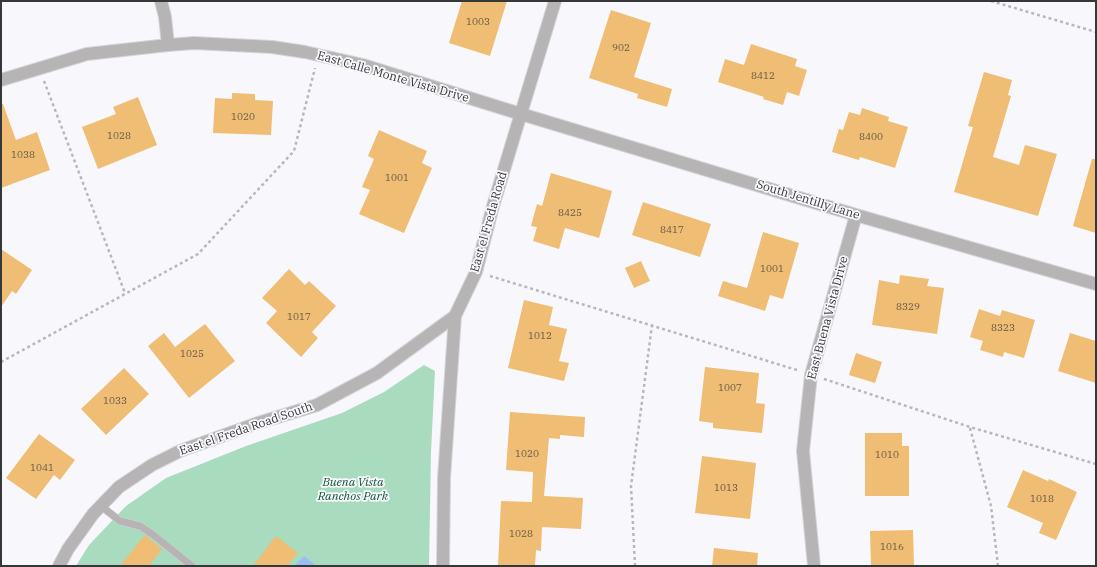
<!DOCTYPE html>
<style>
body{margin:0}
#map{position:relative;width:1097px;height:567px;overflow:hidden;background:#f8f8fc;font-family:"IBM Plex Serif",serif}
canvas{display:block}
.frame{position:absolute;inset:0;border:2px solid #363738;pointer-events:none}
</style>
<div id="map">
<canvas width="1097" height="567"></canvas>
<div class="frame"></div>
</div>
<script>
const ctx = document.querySelector('canvas').getContext('2d');
ctx.lineJoin = 'round';
function fillPath(path, color) { ctx.fillStyle = color; ctx.fill(path, 'evenodd'); }
function strokePath(path, color, width, dash) { ctx.strokeStyle = color; ctx.lineWidth = width; ctx.lineCap = dash ? 'butt' : 'round'; ctx.setLineDash(dash || []); ctx.stroke(path); }
function write(font, color, halo, rows, align = 'center') {
  ctx.font = font + ' "IBM Plex Serif",serif'; ctx.lineWidth = 3.5; ctx.setLineDash([]); ctx.textBaseline = 'middle'; ctx.strokeStyle = halo; ctx.fillStyle = color; for (const [text, x, y, turn = 0] of rows) {
    ctx.save(); ctx.translate(x, y); ctx.rotate((+turn || 0) * Math.PI / 180); ctx.textAlign = isNaN(turn) ? turn : align; if (halo) ctx.strokeText(text, 0, 0); ctx.fillText(text, 0, 0); ctx.restore();
  }
}
const green = new Path2D(`
 M 424,365 L 435,371 L 431,452 L 429,566 L 76,566 L 89,545 L 126,506 L 166,478 L 246,446 L 342,413 L 384,392 Z`);
const water = new Path2D(`
 M 304,556 L 314,564 L 313,566 L 294,566 Z`);
const building = new Path2D(`
 M 462,1 L 507,1 L 490,56 L 449,43 Z
 M 611,10 L 651,23 L 634,77 L 672,89 L 667,107 L 637,98 L 638,94 L 589,78 Z
 M 751,44 L 797,59 L 795,66 L 807,70 L 799,96 L 787,92 L 783,105 L 763,99 L 764,97 L 718,82 L 725,59 L 744,65 Z
 M 984,72 L 1012,80 L 1008,95 L 1011,96 L 993,157 L 1019,165 L 1025,145 L 1057,154 L 1038,216 L 954,192 L 973,127 L 968,126 Z
 M 232,93 L 255,94 L 255,100 L 273,101 L 271,135 L 213,133 L 215,98 L 232,99 Z
 M 138,97 L 157,145 L 98,169 L 82,127 L 116,114 L 113,107 Z
 M 1,104 L 3,104 L 16,140 L 37,132 L 50,170 L 1,188 Z
 M 862,108 L 889,117 L 888,121 L 908,127 L 895,168 L 860,157 L 859,160 L 832,152 L 839,129 L 843,130 L 849,112 L 860,115 Z
 M 379,130 L 427,151 L 422,163 L 432,168 L 404,233 L 359,214 L 370,190 L 362,187 L 374,159 L 368,156 Z
 M 1092,159 L 1096,159 L 1096,233 L 1073,226 Z
 M 551,173 L 612,191 L 599,238 L 565,228 L 559,249 L 533,241 L 537,227 L 531,226 L 537,204 L 542,206 Z
 M 643,202 L 711,224 L 700,257 L 632,235 Z
 M 763,232 L 799,243 L 783,299 L 770,295 L 765,311 L 718,296 L 723,281 L 747,288 Z
 M 1,249 L 32,270 L 16,294 L 12,291 L 1,307 Z
 M 641,261 L 650,281 L 634,288 L 625,268 Z
 M 289,269 L 305,285 L 309,281 L 336,306 L 312,332 L 318,338 L 301,357 L 266,323 L 277,311 L 262,298 Z
 M 900,275 L 929,279 L 927,286 L 944,288 L 937,334 L 872,325 L 879,280 L 899,284 Z
 M 524,300 L 553,307 L 549,325 L 567,329 L 559,361 L 569,363 L 564,381 L 508,368 Z
 M 979,309 L 1000,316 L 1002,310 L 1035,320 L 1024,358 L 1004,352 L 1003,357 L 980,350 L 983,341 L 970,337 Z
 M 205,324 L 235,361 L 189,398 L 148,346 L 164,333 L 175,347 Z
 M 1070,333 L 1096,341 L 1096,383 L 1058,371 Z
 M 856,353 L 882,362 L 875,383 L 849,375 Z
 M 705,367 L 759,373 L 756,403 L 765,404 L 762,433 L 713,428 L 713,423 L 699,421 Z
 M 124,368 L 149,394 L 106,435 L 81,409 Z
 M 510,412 L 585,417 L 584,437 L 560,435 L 560,439 L 549,438 L 544,496 L 583,498 L 581,529 L 542,527 L 541,551 L 536,550 L 535,566 L 498,566 L 501,501 L 532,502 L 533,472 L 506,470 Z
 M 865,433 L 902,433 L 902,446 L 909,446 L 909,496 L 865,496 Z
 M 39,434 L 75,460 L 60,480 L 54,475 L 36,499 L 6,478 Z
 M 702,456 L 756,463 L 750,519 L 695,513 Z
 M 1023,470 L 1048,481 L 1049,479 L 1077,492 L 1056,540 L 1039,533 L 1043,523 L 1007,507 Z
 M 913,530 L 914,566 L 871,566 L 870,531 Z
 M 145,535 L 162,549 L 149,566 L 120,566 Z
 M 276,536 L 298,553 L 287,566 L 253,566 Z
 M 714,548 L 758,553 L 757,566 L 712,566 Z`);
const path = new Path2D(`
 M 991,1 L 1096,32
 M 44,81 L 125,293
 M 490,276 L 797,370
 M 1,362 L 198,254 L 294,151 L 315,68
 M 824,379 L 970,427 L 1096,464
 M 970,428 L 991,506 L 998,566
 M 635,566 L 631,486 L 652,325`);
const lane = new Path2D(`
 M 101,506 L 120,521 L 140,526 L 152,534 L 192,566`);
const street = new Path2D(`
 M 161,1 L 165,17 L 168,45
 M 1,80 L 87,54 L 168,45 L 194,43 L 272,47 L 305,52 L 363,65 L 521,114 L 856,215 L 1096,284
 M 59,566 L 68,549 L 93,514 L 119,487 L 152,465 L 180,451 L 258,423 L 317,405 L 377,373 L 455,316
 M 443,566 L 444,478 L 455,316 L 476,272 L 493,206 L 555,1
 M 814,566 L 803,451 L 811,375 L 856,215`);
const numberNames = [
 ["1003",478,22],
 ["902",621,48],
 ["8412",763,76],
 ["1020",243,117],
 ["1028",119,136],
 ["8400",871,137],
 ["1038",23,155],
 ["1001",397,178],
 ["8425",570,213],
 ["8417",672,230],
 ["1001",772,269],
 ["8329",908,307],
 ["1017",299,317],
 ["8323",1003,328],
 ["1012",540,336],
 ["1025",192,354],
 ["1007",730,388],
 ["1033",115,401],
 ["1020",527,454],
 ["1010",887,455],
 ["1041",42,468],
 ["1013",726,488],
 ["1018",1042,499],
 ["1028",521,534],
 ["1016",892,547]
];
const streetNames = [
 ["East Calle Monte Vista Drive",393,77,16],
 ["South Jentilly Lane",808,200,17],
 ["East el Freda Road",489,222,-74],
 ["East Buena Vista Drive",828,318,-75],
 ["East el Freda Road South",246,429,-19]
];
const parkNames = [
 ["Buena Vista",353,483],
 ["Ranchos Park",353,497]
];
fillPath(green, '#a9dbbf');
fillPath(water, '#98bff3');
fillPath(building, '#efbd74');
strokePath(lane, '#d5d5d9', 8);
strokePath(street, '#d5d5d9', 14);
strokePath(path, '#b7b8bb', 2.5, [3, 3]);
strokePath(lane, '#b6b4b4', 7);
strokePath(street, '#b6b4b4', 12);
write('10px', '#645847', null, numberNames);
write('12px', '#363738', '#f8f8fc', streetNames);
write('italic 12px', '#105538', '#f8f8fc', parkNames);
</script>
